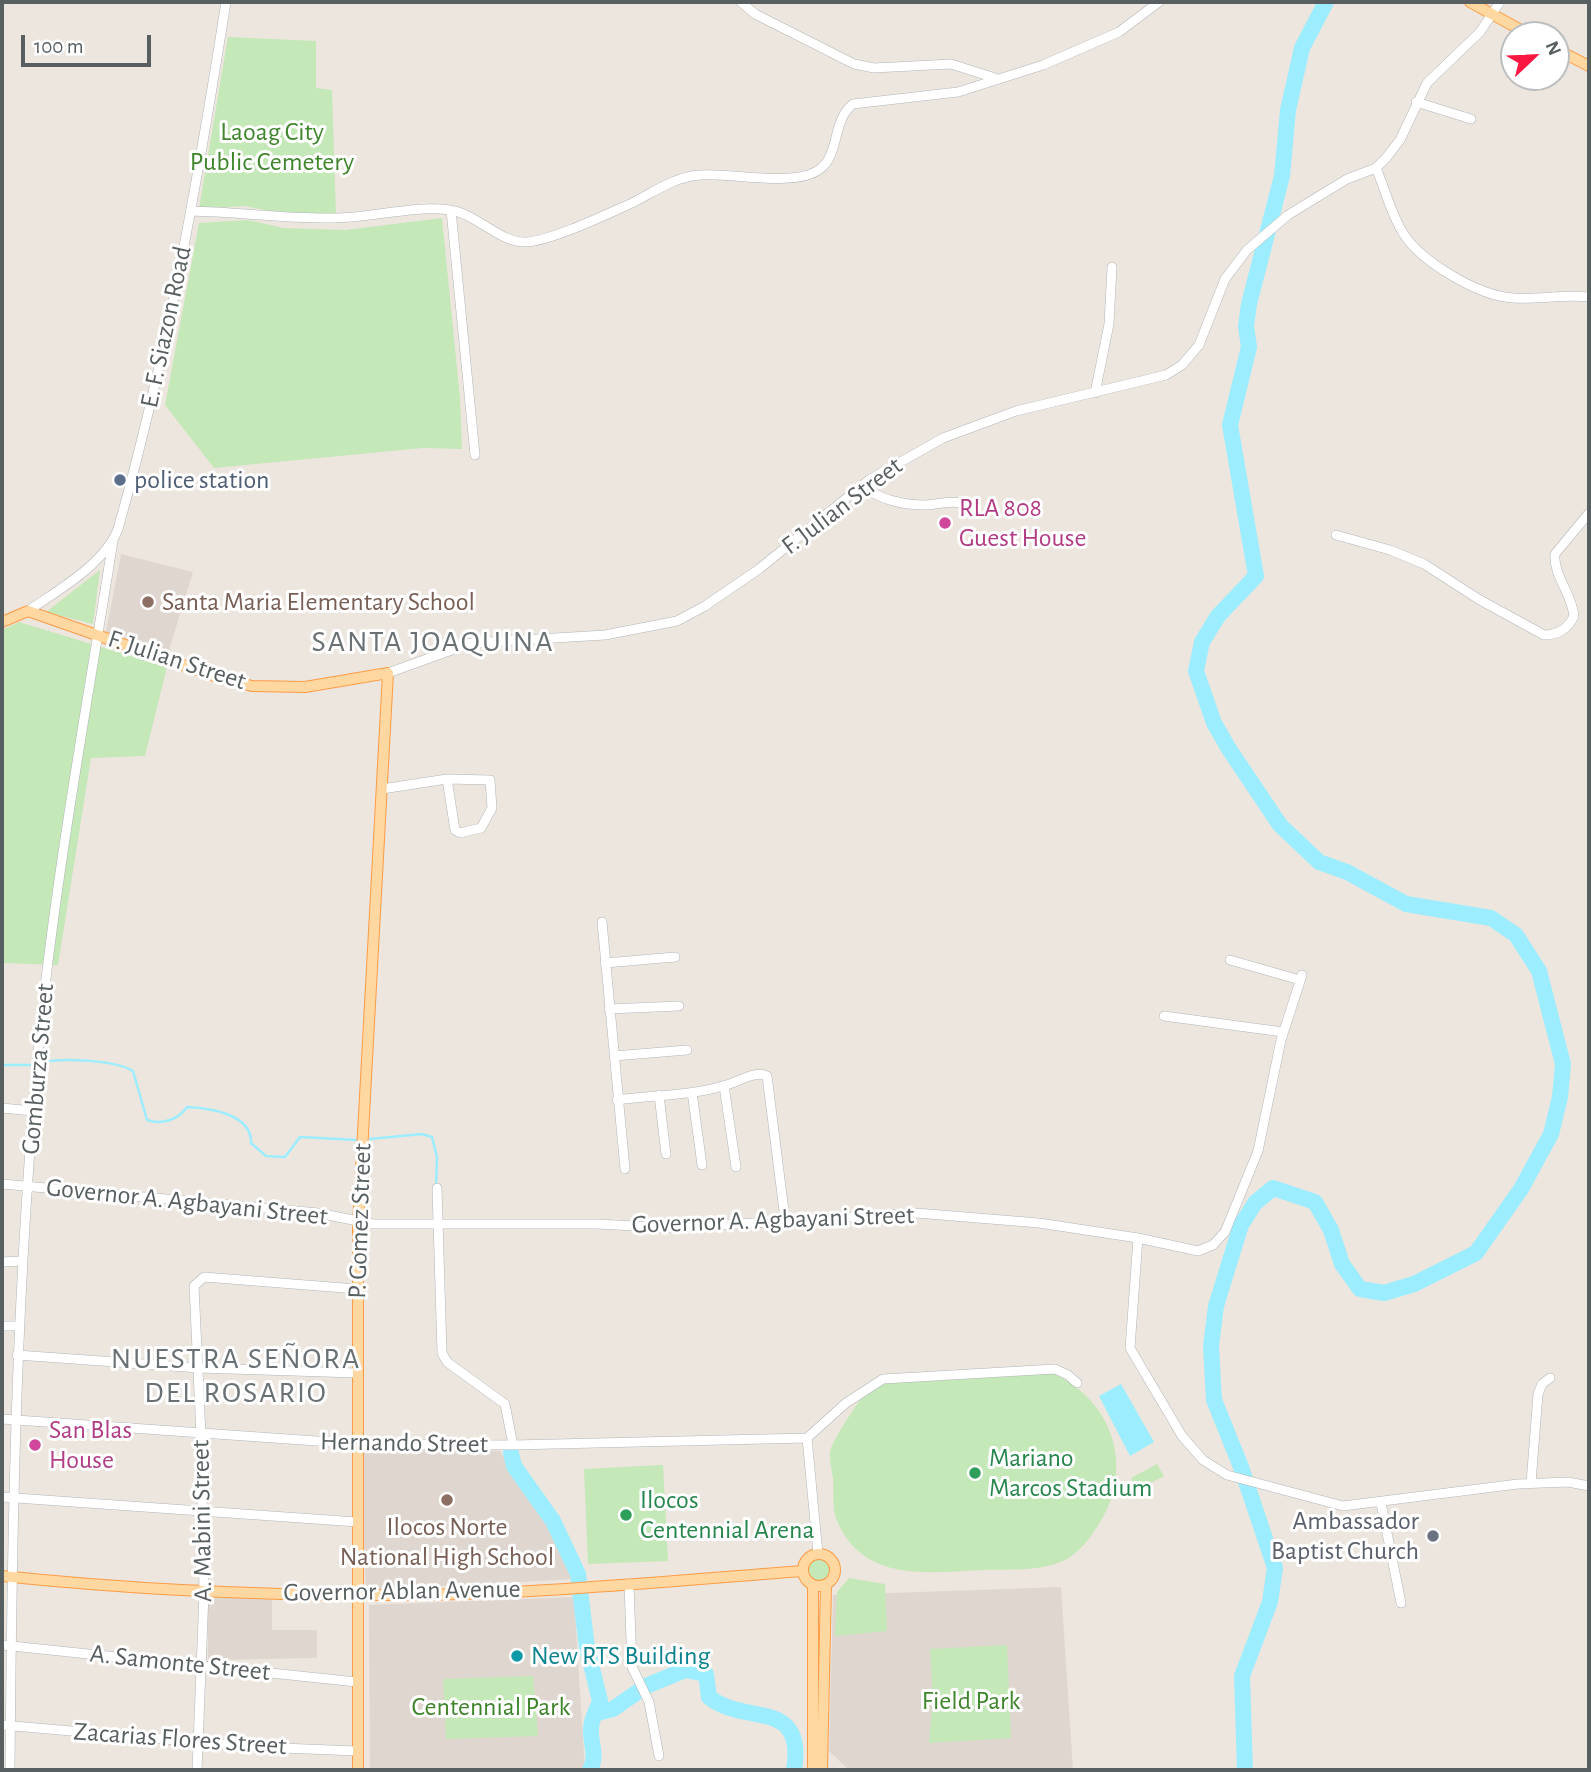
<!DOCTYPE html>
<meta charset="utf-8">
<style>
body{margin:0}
#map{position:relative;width:1591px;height:1772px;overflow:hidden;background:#ede6de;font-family:"Alegreya Sans",sans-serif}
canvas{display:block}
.frame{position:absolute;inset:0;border:4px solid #585f61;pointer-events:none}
.north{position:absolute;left:1500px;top:21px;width:70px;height:70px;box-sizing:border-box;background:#fff;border:2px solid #bcbfc0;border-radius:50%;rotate:67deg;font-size:19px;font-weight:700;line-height:28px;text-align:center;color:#585f61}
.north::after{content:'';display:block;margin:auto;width:24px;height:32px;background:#fa1740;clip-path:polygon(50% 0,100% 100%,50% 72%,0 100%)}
.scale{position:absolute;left:21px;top:35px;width:130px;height:32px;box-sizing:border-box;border:4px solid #585f61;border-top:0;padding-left:9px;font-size:21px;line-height:24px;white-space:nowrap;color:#585f61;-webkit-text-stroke:5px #fff;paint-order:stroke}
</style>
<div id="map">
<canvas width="1591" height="1772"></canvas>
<div class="frame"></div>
<div class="north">N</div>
<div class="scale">100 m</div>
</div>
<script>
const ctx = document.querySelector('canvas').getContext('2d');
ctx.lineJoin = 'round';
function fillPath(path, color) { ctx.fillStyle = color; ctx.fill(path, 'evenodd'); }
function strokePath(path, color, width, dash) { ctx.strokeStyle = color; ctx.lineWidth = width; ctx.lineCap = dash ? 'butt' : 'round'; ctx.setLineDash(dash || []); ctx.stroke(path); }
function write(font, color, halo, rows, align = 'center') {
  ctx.font = font + ' "Alegreya Sans",sans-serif'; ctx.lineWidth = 6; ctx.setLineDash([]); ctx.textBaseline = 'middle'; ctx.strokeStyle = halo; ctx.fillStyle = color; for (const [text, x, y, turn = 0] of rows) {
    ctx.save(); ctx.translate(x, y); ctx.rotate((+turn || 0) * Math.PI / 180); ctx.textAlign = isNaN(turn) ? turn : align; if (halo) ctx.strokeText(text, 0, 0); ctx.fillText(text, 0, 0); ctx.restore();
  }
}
const education = new Path2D(`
 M 121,554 L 193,572 L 169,650 L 106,632 Z
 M 359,1447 L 500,1451 L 566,1550 L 576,1579 L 366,1590 Z
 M 1061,1587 L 1073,1770 L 849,1770 L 829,1751 L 833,1595 Z
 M 208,1593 L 272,1594 L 272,1630 L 317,1630 L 317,1658 L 208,1660 Z
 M 574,1597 L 585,1770 L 370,1770 L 369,1605 Z`);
const green = new Path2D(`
 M 228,37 L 316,41 L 316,88 L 332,90 L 336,216 L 286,214 L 244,206 L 199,209 Z
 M 442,218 L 460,398 L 462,449 L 423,448 L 214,468 L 165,405 L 199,223 L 248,220 L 283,228 L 345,230 Z
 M 100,570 L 93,624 L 46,612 Z
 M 19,622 L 167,667 L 145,756 L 91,758 L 58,965 L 2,963 L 2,630 Z
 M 1050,1372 C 1115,1400 1137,1472 1095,1530 C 1087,1542 1078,1553 1065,1560 C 1040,1572 1008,1569 981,1570 C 927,1573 863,1582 837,1521 C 832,1510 834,1492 833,1479 C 832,1470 828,1456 831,1448 C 836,1436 857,1402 866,1393 C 870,1389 879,1386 884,1383 Z
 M 1157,1464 L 1164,1476 L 1137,1490 L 1131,1478 Z
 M 663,1465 L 668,1561 L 588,1564 L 584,1469 Z
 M807 1570a13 13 0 1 1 26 0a13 13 0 1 1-26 0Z
 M 849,1578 L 885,1584 L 887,1631 L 835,1636 L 837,1592 Z
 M 1007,1645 L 1011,1738 L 929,1743 L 933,1697 L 930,1649 Z
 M 533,1676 L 538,1736 L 446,1739 L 443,1679 Z`);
const water = new Path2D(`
 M 1121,1384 L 1154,1442 L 1130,1456 L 1099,1396 Z`);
const stream = new Path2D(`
 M 44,1062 C 65,1058 115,1060 133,1071 L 147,1120 C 162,1125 178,1120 187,1107 C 210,1108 252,1114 251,1143 L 266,1156 L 285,1157 L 300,1137 L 357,1140
 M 2,1065 L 30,1065
 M 370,1139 L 422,1134 L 432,1137 L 437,1157 L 436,1186`);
const river = new Path2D(`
 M 511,1453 L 514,1466 L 553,1521 L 578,1574 L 587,1648 L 600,1701 C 597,1711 591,1718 591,1729 C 590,1744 598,1755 590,1770
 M 597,1713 L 613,1709 L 646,1686 L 685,1670 L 706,1674 L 709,1697 C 744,1726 806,1697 794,1770
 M 1245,1770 L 1242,1676 L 1270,1602 L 1275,1568 L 1241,1467 L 1214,1400 L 1211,1346 L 1216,1306 L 1241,1225 L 1255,1203 L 1273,1188 L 1315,1202 L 1331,1230 L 1342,1264 L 1360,1289 L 1384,1293 L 1414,1284 L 1476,1253 L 1521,1189 L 1551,1134 L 1560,1097 L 1563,1064 L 1539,971 L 1516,935 L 1491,918 L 1406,904 L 1347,872 L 1319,862 L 1280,825 L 1229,749 L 1214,723 L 1196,671 L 1202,642 L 1218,616 L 1256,576 L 1230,425 L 1249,347 L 1246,326 L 1249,304 L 1282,176 L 1288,110 L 1302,48 L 1326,2`);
const minor = new Path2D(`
 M 741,2 L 755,14 L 854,64 L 874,68 L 951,64 L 995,78
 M 1416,102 L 1471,119
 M 1376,168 C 1385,189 1391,214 1403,233 C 1421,262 1479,296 1513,298 C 1539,300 1563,294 1589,297
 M 451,210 L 475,455
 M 191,211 C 239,212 286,219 334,218 C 373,218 411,205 450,210 C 478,214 500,244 527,242 C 553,240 607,214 632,203 C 654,192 674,177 700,175 C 731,172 795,188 820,169 C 840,154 832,120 853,104 L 958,92 L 1043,65 L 1119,32 L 1159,2
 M 1095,393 L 1109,324 L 1112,267
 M 863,485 C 878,500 904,505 926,505 C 943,504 955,498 970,507
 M 1336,535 L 1390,550 L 1424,564 L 1480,600 L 1544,635 C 1558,635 1568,629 1574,616 C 1572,594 1553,575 1555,554 L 1589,513
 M 28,611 C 58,590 105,564 118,529 C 167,356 198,179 226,2
 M 388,673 L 471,643 L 605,635 L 677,621 L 705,606 L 759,569 L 869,480 L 943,438 L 1016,411 L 1166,375 L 1182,365 L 1199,345 L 1225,279 L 1247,250 L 1288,215 L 1347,179 L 1376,168 L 1386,158 L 1400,140 L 1427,83 L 1480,32 L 1500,2
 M 382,789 L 447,779 L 490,780 L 492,808 L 481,828 L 460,833 L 455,830 L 447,779
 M 602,922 L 625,1169
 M 1230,960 L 1300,980
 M 605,963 L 675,957
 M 609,1009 L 679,1006
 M 1164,1016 L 1283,1032
 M 614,1056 L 687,1050
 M 724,1086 L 736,1167
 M 692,1092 L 702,1165
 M 659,1095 L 666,1154
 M 617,1100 C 653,1095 692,1096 726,1085 C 738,1082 756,1070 767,1076 L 785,1219
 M 2,1108 L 33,1111
 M 2,1184 L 318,1213 L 373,1224 L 597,1224 L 673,1228 L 916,1213 L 1039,1223 L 1138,1238 L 1198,1251 L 1213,1245 L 1225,1232 L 1258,1151 L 1281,1040 L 1302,975
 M 437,1188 L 442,1353 L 447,1362 L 505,1404 L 513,1445
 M 1138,1238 L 1130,1348 L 1182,1436 L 1203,1460 L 1227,1475 L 1343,1506 L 1518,1484 L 1568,1482 L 1589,1486
 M 2,1262 L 22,1261
 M 2,1326 L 18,1326
 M 17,1355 L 199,1368 L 356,1373
 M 2,1419 L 359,1444 L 513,1445 L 807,1438
 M 807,1438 L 846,1403 L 883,1379 L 1055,1369 L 1068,1375 L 1077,1383
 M 807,1438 L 818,1554
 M 1531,1483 L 1538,1394 L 1542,1384 L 1550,1378
 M 2,1497 L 357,1522
 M 1381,1503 L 1401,1603
 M 629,1584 L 632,1667 L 649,1702 L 659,1756
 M 2,1645 L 357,1682
 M 2,1725 L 256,1747 L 357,1751
 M 10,1770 C 12,1524 16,1278 40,1032 C 57,868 87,705 113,541
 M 197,1770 L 204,1593 L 201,1435 L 194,1286 L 204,1277 L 357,1289`);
const major = new Path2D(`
 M 1470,2 L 1530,35
 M 1556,49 L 1589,66
 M 2,622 L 28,611 L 217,677 L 252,686 L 305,687 L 388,673 L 358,1225 L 358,1770
 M803 1570a16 16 0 1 1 32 0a16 16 0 1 1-32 0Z
 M 2,1576 C 136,1590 271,1596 405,1595 C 538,1594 671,1581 803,1571
 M 813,1585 L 813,1770
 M 822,1770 L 826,1585`);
const markers = [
 [120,480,7,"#5c6f8a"],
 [945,523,7,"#d1479c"],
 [148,602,7,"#8d6e63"],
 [35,1445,7,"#d1479c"],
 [975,1473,7,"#2e9e5b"],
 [447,1500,7,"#8d6e63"],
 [626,1515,7,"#2e9e5b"],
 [1433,1536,7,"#6b7280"],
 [517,1656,7,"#0f9aa8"]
];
const parkNames = [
 ["Laoag City",272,132],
 ["Public Cemetery",272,162],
 ["Field Park",971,1701],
 ["Centennial Park",491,1707]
];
const streetNames = [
 ["E. F. Siazon Road",166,327,-78],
 ["F. Julian Street",842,506,-37],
 ["F. Julian Street",177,660,18],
 ["Gomburza Street",38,1069,-85],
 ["Governor A. Agbayani Street",187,1202,6],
 ["Governor A. Agbayani Street",773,1220,-2],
 ["P. Gomez Street",360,1221,-88],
 ["Hernando Street",404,1443,1],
 ["A. Mabini Street",202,1521,-91],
 ["Governor Ablan Avenue",402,1591,-1],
 ["A. Samonte Street",180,1663,6],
 ["Zacarias Flores Street",180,1739,4]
];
const serviceNames = [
 ["police station",134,480]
];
const hotelNames = [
 ["RLA 808",959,508],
 ["Guest House",959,538],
 ["San Blas",49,1430],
 ["House",49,1460]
];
const educationNames = [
 ["Santa Maria Elementary School",162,602],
 ["Ilocos Norte",447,1527,"center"],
 ["National High School",447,1557,"center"]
];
const leisureNames = [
 ["Mariano",989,1458],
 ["Marcos Stadium",989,1488],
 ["Ilocos",640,1500],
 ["Centennial Arena",640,1530]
];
const worshipNames = [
 ["Ambassador",1419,1521],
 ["Baptist Church",1419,1551]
];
const cultureNames = [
 ["New RTS Building",531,1656]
];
const quarterNames = [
 ["SANTA JOAQUINA",433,642],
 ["NUESTRA SEÑORA",236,1359],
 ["DEL ROSARIO",236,1393]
];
fillPath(education, '#dfd7cf');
fillPath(green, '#c4e8b7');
fillPath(water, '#9cedff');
strokePath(stream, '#9cedff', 2.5);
strokePath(river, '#9cedff', 16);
strokePath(minor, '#b0b5b8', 10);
strokePath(major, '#ff9b45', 12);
strokePath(minor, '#fff', 9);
strokePath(major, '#ffd8a1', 10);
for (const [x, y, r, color] of markers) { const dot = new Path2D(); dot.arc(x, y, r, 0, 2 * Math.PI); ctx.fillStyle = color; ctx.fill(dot); strokePath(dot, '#fff', 2.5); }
write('26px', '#3f852c', '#fff', parkNames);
write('26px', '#585f61', '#fff', streetNames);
write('26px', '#4e5e75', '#fff', serviceNames, 'left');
write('26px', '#b23c85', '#fff', hotelNames, 'left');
write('26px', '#785e54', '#fff', educationNames, 'left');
write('26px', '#27864d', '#fff', leisureNames, 'left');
write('26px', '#5b616d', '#fff', worshipNames, 'right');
write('26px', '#0d838f', '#fff', cultureNames, 'left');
ctx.letterSpacing = '2px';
write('30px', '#697174', '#fff', quarterNames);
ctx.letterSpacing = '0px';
</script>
